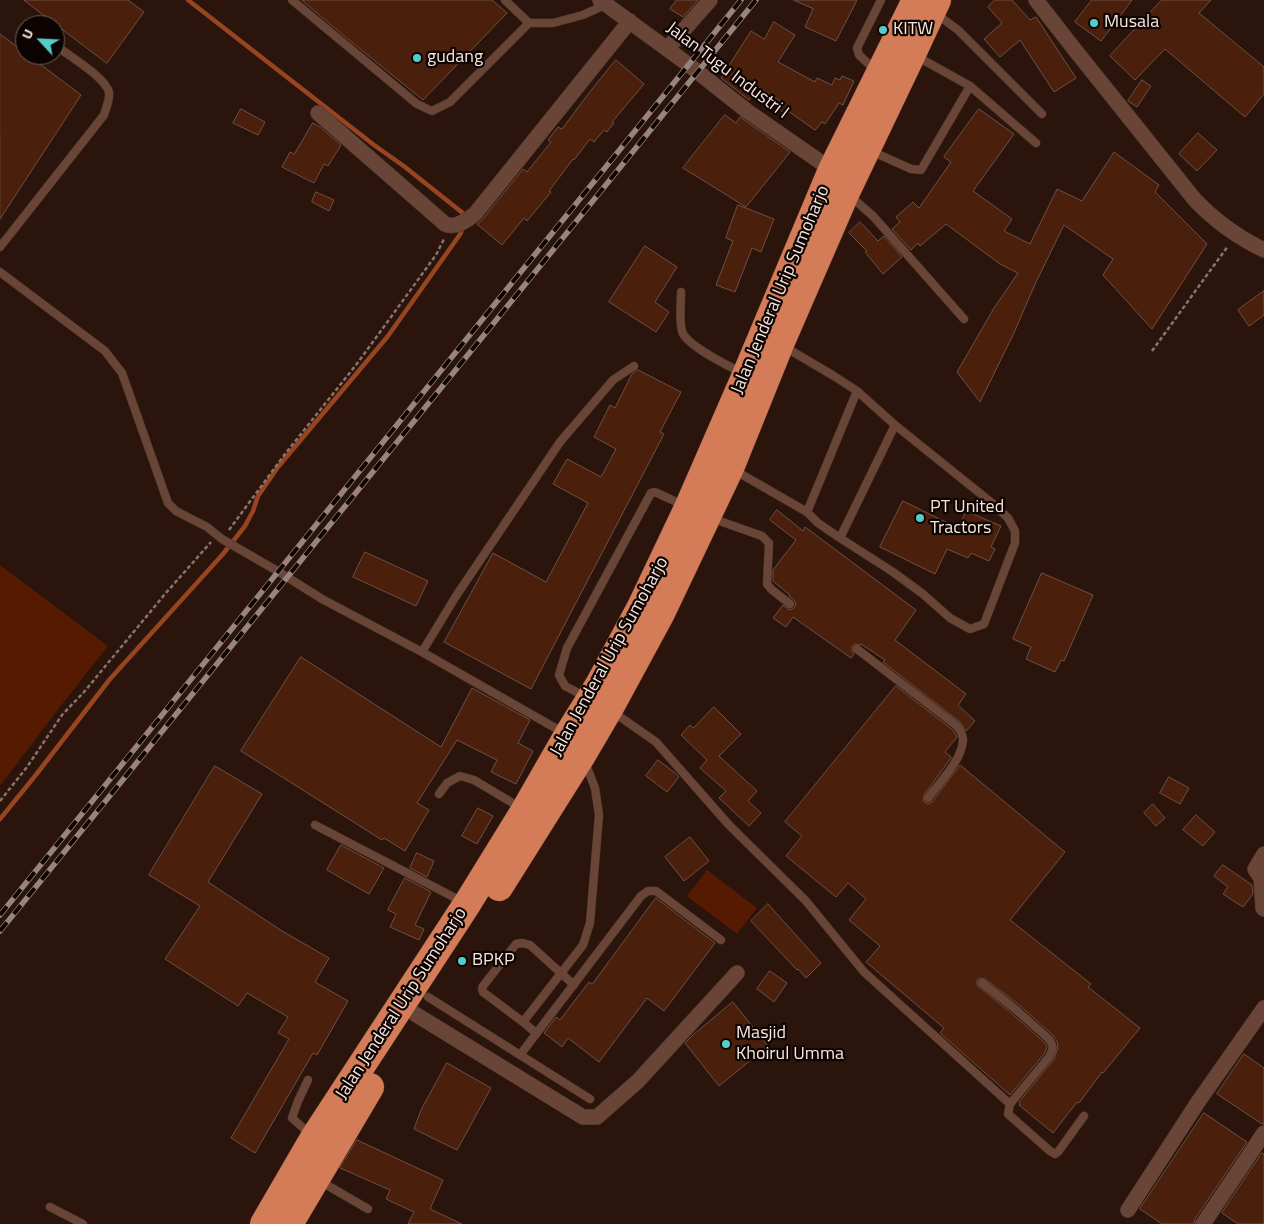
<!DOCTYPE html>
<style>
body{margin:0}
#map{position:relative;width:1264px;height:1224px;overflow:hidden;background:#2b140b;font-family:"Titillium Web",sans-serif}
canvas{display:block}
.north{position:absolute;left:15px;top:15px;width:50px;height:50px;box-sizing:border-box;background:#0d0402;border:1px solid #6b5e5a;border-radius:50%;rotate:295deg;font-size:14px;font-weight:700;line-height:20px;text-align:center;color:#f7e6df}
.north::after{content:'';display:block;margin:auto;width:18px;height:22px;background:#53cdca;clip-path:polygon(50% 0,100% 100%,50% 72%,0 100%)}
</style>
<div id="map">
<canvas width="1264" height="1224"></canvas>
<div class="north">U</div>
</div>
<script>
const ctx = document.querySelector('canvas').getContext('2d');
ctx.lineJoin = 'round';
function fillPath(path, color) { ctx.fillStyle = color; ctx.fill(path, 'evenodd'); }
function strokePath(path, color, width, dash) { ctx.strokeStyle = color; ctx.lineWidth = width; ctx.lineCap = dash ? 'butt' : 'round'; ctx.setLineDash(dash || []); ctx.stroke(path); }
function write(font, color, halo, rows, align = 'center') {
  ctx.font = font + ' "Titillium Web",sans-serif'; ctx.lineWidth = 4.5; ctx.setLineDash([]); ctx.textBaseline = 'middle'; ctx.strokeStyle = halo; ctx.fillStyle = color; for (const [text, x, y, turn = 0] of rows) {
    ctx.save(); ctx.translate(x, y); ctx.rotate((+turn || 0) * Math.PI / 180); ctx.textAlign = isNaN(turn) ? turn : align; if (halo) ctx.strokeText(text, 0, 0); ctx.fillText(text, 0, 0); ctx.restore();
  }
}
const green = new Path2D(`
 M 0,565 L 108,646 L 56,712 L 0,786 Z
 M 707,870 L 757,908 L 737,934 L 687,896 Z`);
const stream = new Path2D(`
 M 188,0 L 374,145 L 405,167 L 464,214 L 463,218
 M 0,819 L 35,776 L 110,679 L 223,554 L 245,526 L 253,511 L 258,496 L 278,467 L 388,336 L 461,233 L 462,226`);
const building = new Path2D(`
 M 24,0 L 128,0 L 144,12 L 107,63 Z
 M 302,0 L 492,0 L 507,13 L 423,100 L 343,35 Z
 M 677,0 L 698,0 L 683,17 L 670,9 Z
 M 794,0 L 857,0 L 836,41 L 805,27 L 813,9 Z
 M 995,0 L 1012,0 L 1030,20 L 1036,17 L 1076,78 L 1054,92 L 1020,40 L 1000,57 L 984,39 L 1002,23 L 988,7 Z
 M 1092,0 L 1132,0 L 1101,41 L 1075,22 Z
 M 1162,0 L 1211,0 L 1199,13 L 1264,67 L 1264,94 L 1245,117 L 1165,49 L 1135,80 L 1110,56 Z
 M 774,22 L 795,35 L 778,62 L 815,82 L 817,78 L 832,85 L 835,78 L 840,80 L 842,76 L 854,81 L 843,105 L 839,103 L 825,124 L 822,122 L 815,130 L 788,111 L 787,114 L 776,108 L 780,101 L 758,87 L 749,100 L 721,78 L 751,31 L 764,39 Z
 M 0,34 L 25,53 L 25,55 L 28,55 L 81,95 L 0,219 Z
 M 616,60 L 644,84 L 612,122 L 614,123 L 607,132 L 604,130 L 594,142 L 590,139 L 574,160 L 573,159 L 549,191 L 551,192 L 527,221 L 524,218 L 502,245 L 477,224 L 482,220 L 523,169 L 527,172 L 551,142 L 548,140 L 558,127 L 562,129 L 589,93 Z
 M 1142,80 L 1151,86 L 1137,107 L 1128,101 Z
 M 241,109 L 265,122 L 258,135 L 233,123 Z
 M 979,109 L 1014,134 L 973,191 L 1012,219 L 1004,231 L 1030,244 L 1057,189 L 1082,201 L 1114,152 L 1159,185 L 1155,192 L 1207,244 L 1152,329 L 1103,275 L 1113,259 L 1064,225 L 1036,282 L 1014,333 L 980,402 L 957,372 L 994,308 L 1018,273 L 1000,264 L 946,224 L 920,246 L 918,243 L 911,250 L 892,229 L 900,222 L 896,217 L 913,202 L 919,208 L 951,162 L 944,157 Z
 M 725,115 L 736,123 L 740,117 L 790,152 L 746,207 L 683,168 Z
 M 313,123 L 320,127 L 341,145 L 328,166 L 324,164 L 314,183 L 282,167 L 290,152 L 294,154 Z
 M 1198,133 L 1217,150 L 1197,171 L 1179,154 Z
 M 316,192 L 334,200 L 329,211 L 312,202 Z
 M 738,205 L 774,219 L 761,252 L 752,248 L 735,292 L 716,285 L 733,241 L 726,238 Z
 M 860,222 L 878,241 L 884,236 L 902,257 L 883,274 L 865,252 L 867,251 L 849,233 Z
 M 645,246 L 677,267 L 655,302 L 669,312 L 656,332 L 609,302 Z
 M 1264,291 L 1264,315 L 1249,326 L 1238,310 Z
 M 638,370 L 681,392 L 660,432 L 664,434 L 531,689 L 444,642 L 493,553 L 546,582 L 588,503 L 553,484 L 567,459 L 601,477 L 616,449 L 594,437 L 610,405 L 615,408 L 632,374 Z
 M 903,501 L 958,528 L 966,511 L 1001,526 L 991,547 L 995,549 L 989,561 L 971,553 L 968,558 L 947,549 L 935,574 L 880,547 Z
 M 777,510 L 803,531 L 805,527 L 916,610 L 895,640 L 966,694 L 958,705 L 975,721 L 966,731 L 960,722 L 883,662 L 885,660 L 861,644 L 860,645 L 855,644 L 852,646 L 852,651 L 854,654 L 851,658 L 793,617 L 786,627 L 773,618 L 783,605 L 790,610 L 794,608 L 796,604 L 794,600 L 789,596 L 790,595 L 773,581 L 773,570 L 796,540 L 770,520 Z
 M 365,552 L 428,581 L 416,606 L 353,577 Z
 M 1042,573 L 1093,595 L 1064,661 L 1061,660 L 1055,672 L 1026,659 L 1031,647 L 1013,639 Z
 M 301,657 L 441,747 L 472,688 L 530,720 L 518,743 L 533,751 L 516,784 L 491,772 L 497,760 L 457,740 L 417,803 L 429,810 L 405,851 L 384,838 L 382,840 L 241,751 Z
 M 896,686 L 953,730 L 957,737 L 945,752 L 951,757 L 951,758 L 924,795 L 923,801 L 928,804 L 932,802 L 960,765 L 1065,852 L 1010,920 L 1091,984 L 1088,987 L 1140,1028 L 1103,1073 L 1102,1072 L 1079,1103 L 1077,1102 L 1053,1133 L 1019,1105 L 1020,1104 L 1019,1102 L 1054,1059 L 1058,1047 L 1057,1041 L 1053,1035 L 1018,1004 L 985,979 L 980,978 L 977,980 L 977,985 L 979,987 L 1010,1012 L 1045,1043 L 1047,1047 L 1044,1054 L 1010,1095 L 940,1033 L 944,1028 L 866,962 L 880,946 L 849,920 L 866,899 L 848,883 L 836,897 L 786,856 L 802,836 L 785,822 Z
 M 714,707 L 741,734 L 719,756 L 757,791 L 748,801 L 761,813 L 749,826 L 719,798 L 726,791 L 700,768 L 707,760 L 681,735 L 690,725 L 693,728 Z
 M 658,760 L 675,773 L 679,777 L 667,792 L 646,776 Z
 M 215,766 L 262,794 L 208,882 L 282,931 L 329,958 L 315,982 L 348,1001 L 317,1055 L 313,1053 L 255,1153 L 231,1138 L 289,1039 L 278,1033 L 288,1017 L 247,993 L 238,1006 L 165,959 L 200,906 L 149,875 Z
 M 1169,777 L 1189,788 L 1180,804 L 1160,793 Z
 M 1153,804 L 1165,818 L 1156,826 L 1144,813 Z
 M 478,808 L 493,816 L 477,844 L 462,836 Z
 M 1196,815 L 1215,832 L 1203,846 L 1183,830 Z
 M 690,837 L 709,861 L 684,881 L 665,857 Z
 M 341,845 L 384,868 L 369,894 L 327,870 Z
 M 417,853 L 434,861 L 427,877 L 410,868 Z
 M 1223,865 L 1252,885 L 1253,894 L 1243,907 L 1223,894 L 1228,887 L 1214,876 Z
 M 405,878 L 431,892 L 415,925 L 424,929 L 419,940 L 390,927 L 396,914 L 388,910 Z
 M 656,898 L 715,943 L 664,1011 L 647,998 L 599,1062 L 568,1038 L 562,1047 L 544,1033 L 556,1017 L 560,1020 L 589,982 L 592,984 Z
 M 768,904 L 821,963 L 806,978 L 798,969 L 797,970 L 751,921 Z
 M 770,971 L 787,983 L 774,1002 L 757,989 Z
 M 733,1002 L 768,1046 L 719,1086 L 685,1043 L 693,1035 Z
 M 1244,1054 L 1264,1068 L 1264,1124 L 1262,1124 L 1217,1094 Z
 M 447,1063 L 491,1088 L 457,1150 L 414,1129 L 421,1110 Z
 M 1204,1113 L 1247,1142 L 1195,1219 L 1194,1224 L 1162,1224 L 1140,1209 Z
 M 357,1140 L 443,1180 L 430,1209 L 462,1224 L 408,1224 L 414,1212 L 386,1199 L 390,1190 L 340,1168 Z
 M 1262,1153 L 1264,1154 L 1264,1224 L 1238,1224 L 1222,1213 Z`);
const path = new Path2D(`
 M 1152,351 L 1228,246
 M 229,530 L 285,454 L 356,365 L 436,255 L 444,239
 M 0,801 L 27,767 L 62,715 L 84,692 L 165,594 L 211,542`);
const lane = new Path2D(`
 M 292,0 L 417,104 L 432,111 L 450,102 L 529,23 L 553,23 L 583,15 L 607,4
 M 505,0 L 529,23
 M 935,13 L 958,30 L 1042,114
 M 916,56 L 970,86 L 1036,143
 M 876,71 L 859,55 L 857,48 L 881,0
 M 871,151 L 911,169 L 921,170 L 970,86
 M 849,195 L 873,216 L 964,319
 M 0,247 L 104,115 C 106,108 110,100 109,92 C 105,77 68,55 55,45
 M 0,272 L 105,351 L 122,373 L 168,503 L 176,511 L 207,527 L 222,539 L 279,572 L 322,599 L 422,652 L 564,733
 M 681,292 C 681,303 679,321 682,331 C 685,345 729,366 742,373
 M 783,346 L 834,376 L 857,391 L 895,425 L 992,503 L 1008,518 L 1015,531 L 1015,543 L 984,624 L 970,629 L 950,618 L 923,594 L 893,572 L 840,538
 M 734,470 L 807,512 L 818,523 L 840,538 L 895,425
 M 807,512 L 857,391
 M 711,518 L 762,536 L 769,543 L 767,584 L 772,590 L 790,604
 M 857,649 L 957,726 C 960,730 963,735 963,740 C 962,760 940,782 928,798
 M 422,652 L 456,596 L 560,442 L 613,380 L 634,366
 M 586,697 L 565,686 L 559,675 L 567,648 L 651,493 L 655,492 L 683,505
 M 613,712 L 656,742 L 729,825 L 806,901 L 864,972 L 1010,1104 L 1049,1057 C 1053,1049 1054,1046 1049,1039 L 1014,1008 L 982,983
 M 439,794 L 447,783 L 460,776 L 474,780 L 521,808
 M 315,825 L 463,902
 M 428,997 L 590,1099
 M 523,1022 L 483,992 L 482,989 L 483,986 L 516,944 L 522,943 L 530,945 L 574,985
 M 536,1033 L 523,1022 L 583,945 L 590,923 L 599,815 L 595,788 L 585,762
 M 520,1055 L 641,896 L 648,891 L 656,891 L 721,940
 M 308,1080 L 298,1101 L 292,1118 L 311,1135
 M 1010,1104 L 1008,1114 L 1050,1151 L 1055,1154 L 1058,1152 L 1084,1116
 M 320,1181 L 368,1209
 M 50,1207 L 83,1224`);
const street = new Path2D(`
 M 600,0 L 689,65 L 747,111 L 832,170
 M 1036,0 L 1075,50 L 1195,200 C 1216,222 1237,237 1264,250
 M 667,49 L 710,0
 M 318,113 L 445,224 C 455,229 466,221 475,214 L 630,21
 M 1264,854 L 1255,869 L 1261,878 L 1263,908 L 1264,909
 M 415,1014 L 583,1117 L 597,1117 L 638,1081 L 737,973
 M 1128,1210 L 1198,1102 L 1264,1008
 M 1203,1224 L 1264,1133`);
const highway = new Path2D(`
 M 499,887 L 582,755 L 609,709 L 661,613 L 730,468 L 780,344 L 846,192 L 912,54 L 937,0
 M 264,1224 L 314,1138 L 467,904 L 525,810 L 568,735 L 599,685 L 641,607 L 688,508 L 746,375 L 832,170 L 916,0
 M 289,1224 L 370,1087`);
const rail = new Path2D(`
 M 0,915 L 741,0
 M 0,931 L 756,0`);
const markers = [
 [1094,23,5,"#53cdca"],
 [883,30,5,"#53cdca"],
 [417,58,5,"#53cdca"],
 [920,518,5,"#53cdca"],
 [462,961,5,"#53cdca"],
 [726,1044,5,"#53cdca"]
];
const poiNames = [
 ["Musala",1104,23],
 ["KITW",893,30],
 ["gudang",427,58],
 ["PT United",930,508],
 ["Tractors",930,529],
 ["BPKP",472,961],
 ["Masjid",736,1034],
 ["Khoirul Umma",736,1055]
];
const streetNames = [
 ["Jalan Tugu Industri I",727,71,37],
 ["Jalan Jenderal Urip Sumoharjo",781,290,-67],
 ["Jalan Jenderal Urip Sumoharjo",610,657,-61],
 ["Jalan Jenderal Urip Sumoharjo",402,1004,-57]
];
fillPath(green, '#551a00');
strokePath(stream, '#974520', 4.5);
fillPath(building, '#4a1f0b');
strokePath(building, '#6d5146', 1);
strokePath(lane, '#483129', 9);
strokePath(street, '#483129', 16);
strokePath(highway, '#483129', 29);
strokePath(path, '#89746c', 2.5, [4, 2.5]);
strokePath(lane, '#684536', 8);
strokePath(street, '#684536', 15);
strokePath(highway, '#d37c57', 28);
strokePath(rail, '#98847c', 5.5);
strokePath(rail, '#0d0402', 4, [11]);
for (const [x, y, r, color] of markers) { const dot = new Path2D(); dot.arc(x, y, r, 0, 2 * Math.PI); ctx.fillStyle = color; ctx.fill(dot); strokePath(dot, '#0d0402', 2); }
write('18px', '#f7e6df', '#0d0402', poiNames, 'left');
write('18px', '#f7e6df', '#0d0402', streetNames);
</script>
